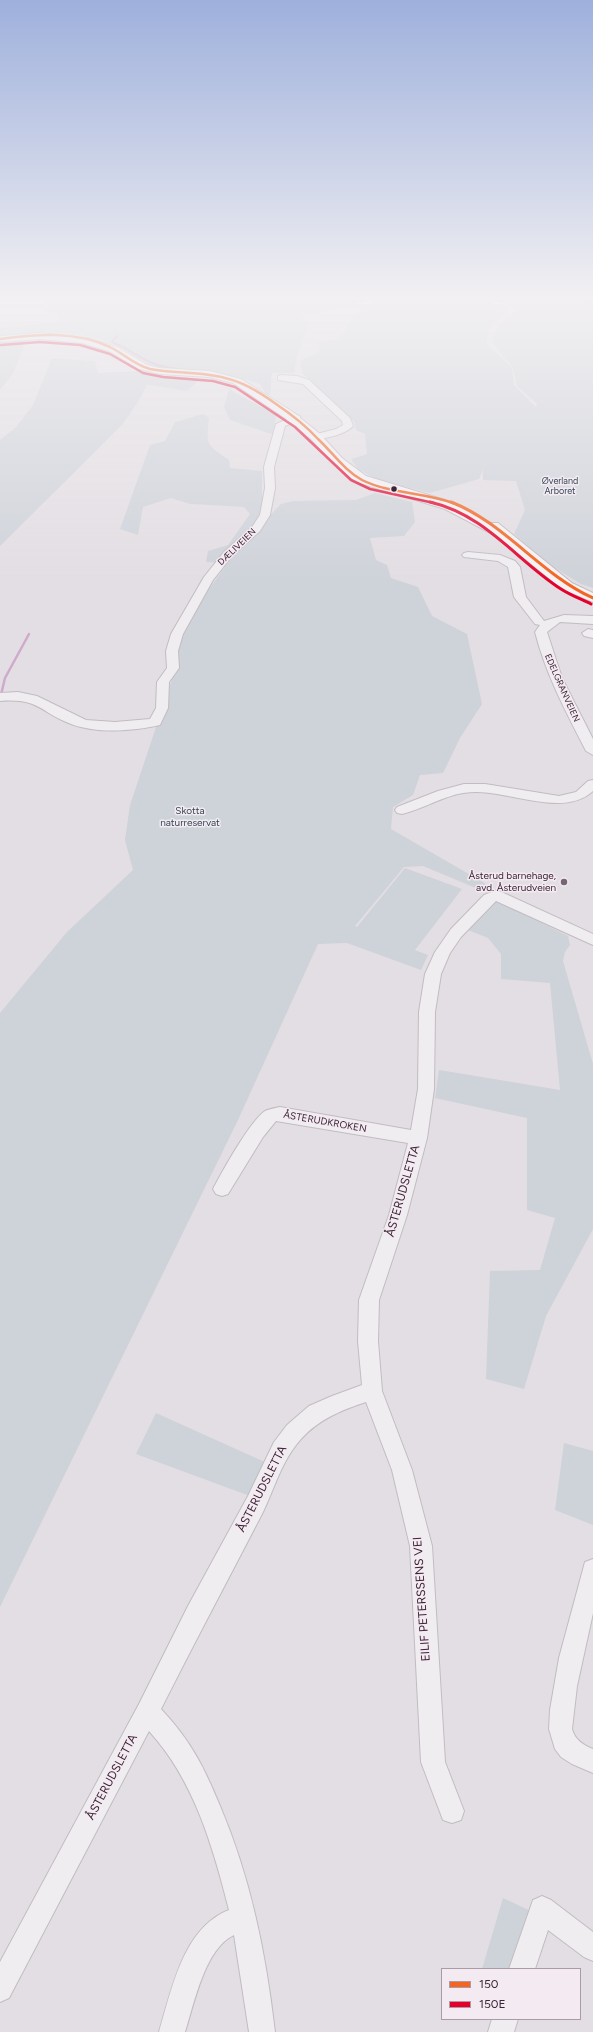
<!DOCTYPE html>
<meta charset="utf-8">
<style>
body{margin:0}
#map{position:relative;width:593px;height:2032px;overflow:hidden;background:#e3dee3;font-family:Figtree,sans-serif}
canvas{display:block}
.legend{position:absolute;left:441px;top:1968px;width:140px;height:52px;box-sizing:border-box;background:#f4eaf2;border:1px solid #aa9ba7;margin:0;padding:5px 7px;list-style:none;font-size:12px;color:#3c2536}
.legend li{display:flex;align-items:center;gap:8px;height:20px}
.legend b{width:20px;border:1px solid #aa9ba7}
</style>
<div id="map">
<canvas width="593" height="2032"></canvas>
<ul class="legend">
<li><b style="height:5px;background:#f26522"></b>150</li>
<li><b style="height:5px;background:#e4002b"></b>150E</li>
</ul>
</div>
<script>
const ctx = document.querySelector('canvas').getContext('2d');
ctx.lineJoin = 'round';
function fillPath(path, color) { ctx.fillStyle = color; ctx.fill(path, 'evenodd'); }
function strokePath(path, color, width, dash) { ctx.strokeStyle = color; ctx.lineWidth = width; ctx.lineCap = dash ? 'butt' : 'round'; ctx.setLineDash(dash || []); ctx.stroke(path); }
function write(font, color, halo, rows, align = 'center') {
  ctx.font = font + ' Figtree,sans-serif'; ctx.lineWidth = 3; ctx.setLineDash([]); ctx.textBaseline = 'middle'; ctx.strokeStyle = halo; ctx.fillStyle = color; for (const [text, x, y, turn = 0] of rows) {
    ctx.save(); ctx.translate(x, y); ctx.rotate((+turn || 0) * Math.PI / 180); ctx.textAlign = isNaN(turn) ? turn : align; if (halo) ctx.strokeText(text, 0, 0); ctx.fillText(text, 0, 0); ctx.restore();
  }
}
const green = new Path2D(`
 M 45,299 L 370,299 L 301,318 L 309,323 L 297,356 L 294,373 L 272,373 L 270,395 L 266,394 L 260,384 C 244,379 228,375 212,372 C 194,369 176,371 158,368 C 142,364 131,352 118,346 C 83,329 37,331 0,337 L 0,328 L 57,322 L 59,316 L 47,311 Z
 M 380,299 L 480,299 L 510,309 L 488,330 L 487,344 L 512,368 L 514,385 L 536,407 L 537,404 L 517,386 L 513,368 L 491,341 L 499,325 L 516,311 L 506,304 L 485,299 L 593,299 L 593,588 L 581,584 L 550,565 L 565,578 L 514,534 L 525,510 L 516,481 L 483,480 L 483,469 L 479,479 L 430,493 L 378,480 L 358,469 L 351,459 L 367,454 L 365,434 L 356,430 L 354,422 L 303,374 L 300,365 L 303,359 L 319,352 L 320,348 L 318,343 L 320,342 L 335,339 L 344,334 C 349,313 364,310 380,299 Z
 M 10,341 L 26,341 L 13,374 L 0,390 L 0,343 Z
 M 52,358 L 95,361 L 98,373 L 133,371 L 159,375 L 200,379 L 187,391 L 147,385 L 138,402 L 123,424 L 0,546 L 0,440 L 16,427 L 33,405 Z
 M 229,389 L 276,415 L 274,435 L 230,420 L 224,407 Z
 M 203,414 L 209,418 C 206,446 206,444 229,460 L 230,468 L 262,471 L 262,506 L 257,521 L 219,563 L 206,562 L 208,551 L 228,545 L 250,514 L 244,507 L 190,504 L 171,498 L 143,507 L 138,535 L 120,529 L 150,445 L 165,441 L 175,422 Z
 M 375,493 L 412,502 L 415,522 L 404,536 L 370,538 L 376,560 L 387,565 L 391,578 L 418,587 L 432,616 L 467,634 L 482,704 L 460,738 L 443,773 L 420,775 L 413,795 L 393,807 L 391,829 L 493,888 L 483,891 L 423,866 L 404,867 L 355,926 L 357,927 L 405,868 L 462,889 L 415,950 L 428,955 L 421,970 L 347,943 L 318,944 L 238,1120 L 0,1607 L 0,1013 L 67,932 L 133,870 L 125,840 L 130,805 L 177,664 L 178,644 L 182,627 L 236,551 L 281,504 L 293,501 L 356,500 Z
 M 496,900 L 568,936 L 570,945 L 565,952 L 563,961 L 593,1064 L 593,1229 L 546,1316 L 524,1389 L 486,1379 L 490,1271 L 540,1270 L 555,1218 L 527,1210 L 527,1118 L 435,1098 L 439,1070 L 560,1090 L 550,983 L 501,979 L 501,954 L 488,938 L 468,930 Z
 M 156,1413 L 267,1463 L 250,1496 L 136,1454 Z
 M 564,1443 L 593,1451 L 593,1525 L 555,1510 Z
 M 503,1898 L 535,1913 L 515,1969 L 482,1969 Z`);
const streamFar1 = new Path2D(`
 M 117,336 L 112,342 C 138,353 147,366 178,369`);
const stream = new Path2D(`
 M 0,699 L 5,678 L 29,634`);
const minor = new Path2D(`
 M 585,299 L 593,299 L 593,303 Z
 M 281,375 L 297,376 L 309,380 L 350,418 L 353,426 C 345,435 328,437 316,440 L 313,439 L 311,437 L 313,435 L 336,429 L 343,425 L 342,421 L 303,384 L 278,380 L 278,376 Z
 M 297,415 L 300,416 L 300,420 L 285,426 L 274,467 L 275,488 L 270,515 L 260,531 L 232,556 L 213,580 L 183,634 L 178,651 L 179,668 L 169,682 L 168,708 L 160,725 C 133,731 98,734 71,724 C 39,712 40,698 0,701 L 0,693 L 18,692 L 37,696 L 86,720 L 115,722 L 150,719 L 156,708 L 157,682 L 167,668 L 166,651 L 171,634 L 204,577 L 224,552 L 252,527 L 260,515 L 265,488 L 264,467 L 276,424 Z
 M 468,552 L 500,555 L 515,561 L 520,567 L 526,597 L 544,621 L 564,615 L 593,616 L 593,624 L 560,622 L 547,632 L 562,678 L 593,739 L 593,755 L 586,751 C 566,712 546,675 535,632 L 540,625 L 535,624 L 514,597 L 508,567 L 498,561 L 464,557 L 462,555 L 464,553 Z
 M 588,629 L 593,630 L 593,638 L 584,636 L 582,633 Z
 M 593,780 L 593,791 C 564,818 510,791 475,792 C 448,792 427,808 402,814 L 397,813 L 395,810 L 397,807 L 438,791 L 464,784 L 485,784 L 559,796 L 576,792 L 588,781 Z
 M 497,890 L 593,934 L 593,945 L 496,901 L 461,937 L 450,953 L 441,974 L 435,1012 L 434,1089 L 427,1138 L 407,1215 L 379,1300 L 378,1341 L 382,1391 L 412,1470 L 432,1546 L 445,1762 L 464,1811 L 461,1820 L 452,1823 L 443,1820 L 421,1762 L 410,1546 L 392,1470 L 366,1402 C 342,1410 319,1419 301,1439 C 282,1460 275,1487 263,1512 C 229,1578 194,1643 161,1709 C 191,1741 204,1767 220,1806 C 251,1879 266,1954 275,2032 L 249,2032 L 234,1935 C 205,1948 194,2004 185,2032 L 159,2032 C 172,1989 183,1928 229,1910 C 213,1847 194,1780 149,1731 L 9,1998 L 0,2002 L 0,1962 L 139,1704 L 188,1606 L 248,1496 L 274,1442 L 287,1425 L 309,1406 L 332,1396 L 362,1385 L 358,1341 L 359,1300 L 389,1215 L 408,1143 L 276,1121 L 263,1137 L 228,1194 L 222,1196 L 216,1194 L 213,1189 C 222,1172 250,1121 265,1111 C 269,1109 276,1108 280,1107 L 411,1130 L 418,1089 L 419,1012 L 425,974 L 435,952 L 451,929 L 484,895 Z
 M 593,1559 L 593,1613 L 577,1686 L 572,1729 C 575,1740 583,1745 593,1749 L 593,1773 L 572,1764 L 561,1757 L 555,1749 L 549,1729 L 550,1710 L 559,1658 L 585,1562 Z
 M 542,1896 L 551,1900 L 593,1932 L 593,1961 L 584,1957 L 548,1930 L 535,1969 L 509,1969 L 533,1900 Z
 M 492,2019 L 518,2019 L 514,2032 L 488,2032 Z`);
const major = new Path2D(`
 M 40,333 L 87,338 L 117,347 L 147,365 L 160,368 L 210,371 L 241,379 L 293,412 L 320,434 L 342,458 L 366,476 L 455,503 L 491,523 L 498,523 L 572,583 L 593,593 L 593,602 L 562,589 L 498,537 L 445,509 L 356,482 L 334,464 L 312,440 L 285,418 L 233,383 L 210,377 L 160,374 L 139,369 L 109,351 L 82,343 L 40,339 L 0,342 L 0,336 Z`);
const bus1Far1 = new Path2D(`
 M 0,339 C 36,334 76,331 110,347 C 124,354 135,365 150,369 C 175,374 201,371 225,378 C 244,382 261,393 276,404 C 291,414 306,426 318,439 C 333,453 344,470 362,480 C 390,494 424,492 453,503`);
const bus1 = new Path2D(`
 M 451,502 C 505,523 540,574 593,598`);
const bus2Far1 = new Path2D(`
 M 1,345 L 40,342 L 80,345 L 110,354 L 143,373 L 163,377 L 213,381 L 235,387 L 295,427 L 351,480 L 370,489 L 434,503`);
const bus2 = new Path2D(`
 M 430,502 C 486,515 516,560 561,589 C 570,595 581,599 591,604`);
const markers = [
 [394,489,3.5,"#3c2536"],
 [564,882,4,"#766673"]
];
const farParknames = [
 ["Øverland",560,481],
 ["Arboret",560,491]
];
const farStreetnames = [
 ["DÆLIVEIEN",237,547,-44],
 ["EDELGRANVEIEN",562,688,66]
];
const parkNames = [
 ["Skotta",190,811],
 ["naturreservat",190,823]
];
const poiNames = [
 ["Åsterud barnehage,",556,876],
 ["avd. Åsterudveien",556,888]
];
const streetNames = [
 ["ÅSTERUDKROKEN",325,1122,10]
];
const nearStreetnames = [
 ["ÅSTERUDSLETTA",403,1191,-74],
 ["ÅSTERUDSLETTA",262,1489,-63],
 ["EILIF PETERSSENS VEI",422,1599,-94],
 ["ÅSTERUDSLETTA",112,1777,-62]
];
fillPath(green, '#ced2d9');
strokePath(streamFar1, '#cfabcb', 2);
strokePath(stream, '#cfabcb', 2.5);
strokePath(minor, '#c1bcc1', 2);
strokePath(major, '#c1bac0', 2);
fillPath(minor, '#f0edf0');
fillPath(major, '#f4f2f4');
strokePath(bus1Far1, '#f26522', 2.5);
strokePath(bus1, '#f26522', 3);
strokePath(bus2Far1, '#e4002b', 2.5);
strokePath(bus2, '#e4002b', 3);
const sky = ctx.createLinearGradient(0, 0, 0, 583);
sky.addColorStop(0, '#9eb0dc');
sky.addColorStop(0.51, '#f2f0f2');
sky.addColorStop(1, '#f2f0f200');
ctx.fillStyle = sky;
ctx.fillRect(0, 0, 593, 583);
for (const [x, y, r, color] of markers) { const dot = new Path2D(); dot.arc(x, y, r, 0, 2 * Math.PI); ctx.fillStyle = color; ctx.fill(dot); strokePath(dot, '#f4eaf2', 1.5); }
write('9px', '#334857', '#f4eaf2', farParknames);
write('9px', '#3c2536', '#f4eaf2', farStreetnames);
write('10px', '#334857', '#f4eaf2', parkNames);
write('10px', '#3c2536', '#f4eaf2', poiNames, 'right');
write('10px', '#3c2536', '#f4eaf2', streetNames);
write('12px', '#3c2536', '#f4eaf2', nearStreetnames);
</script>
